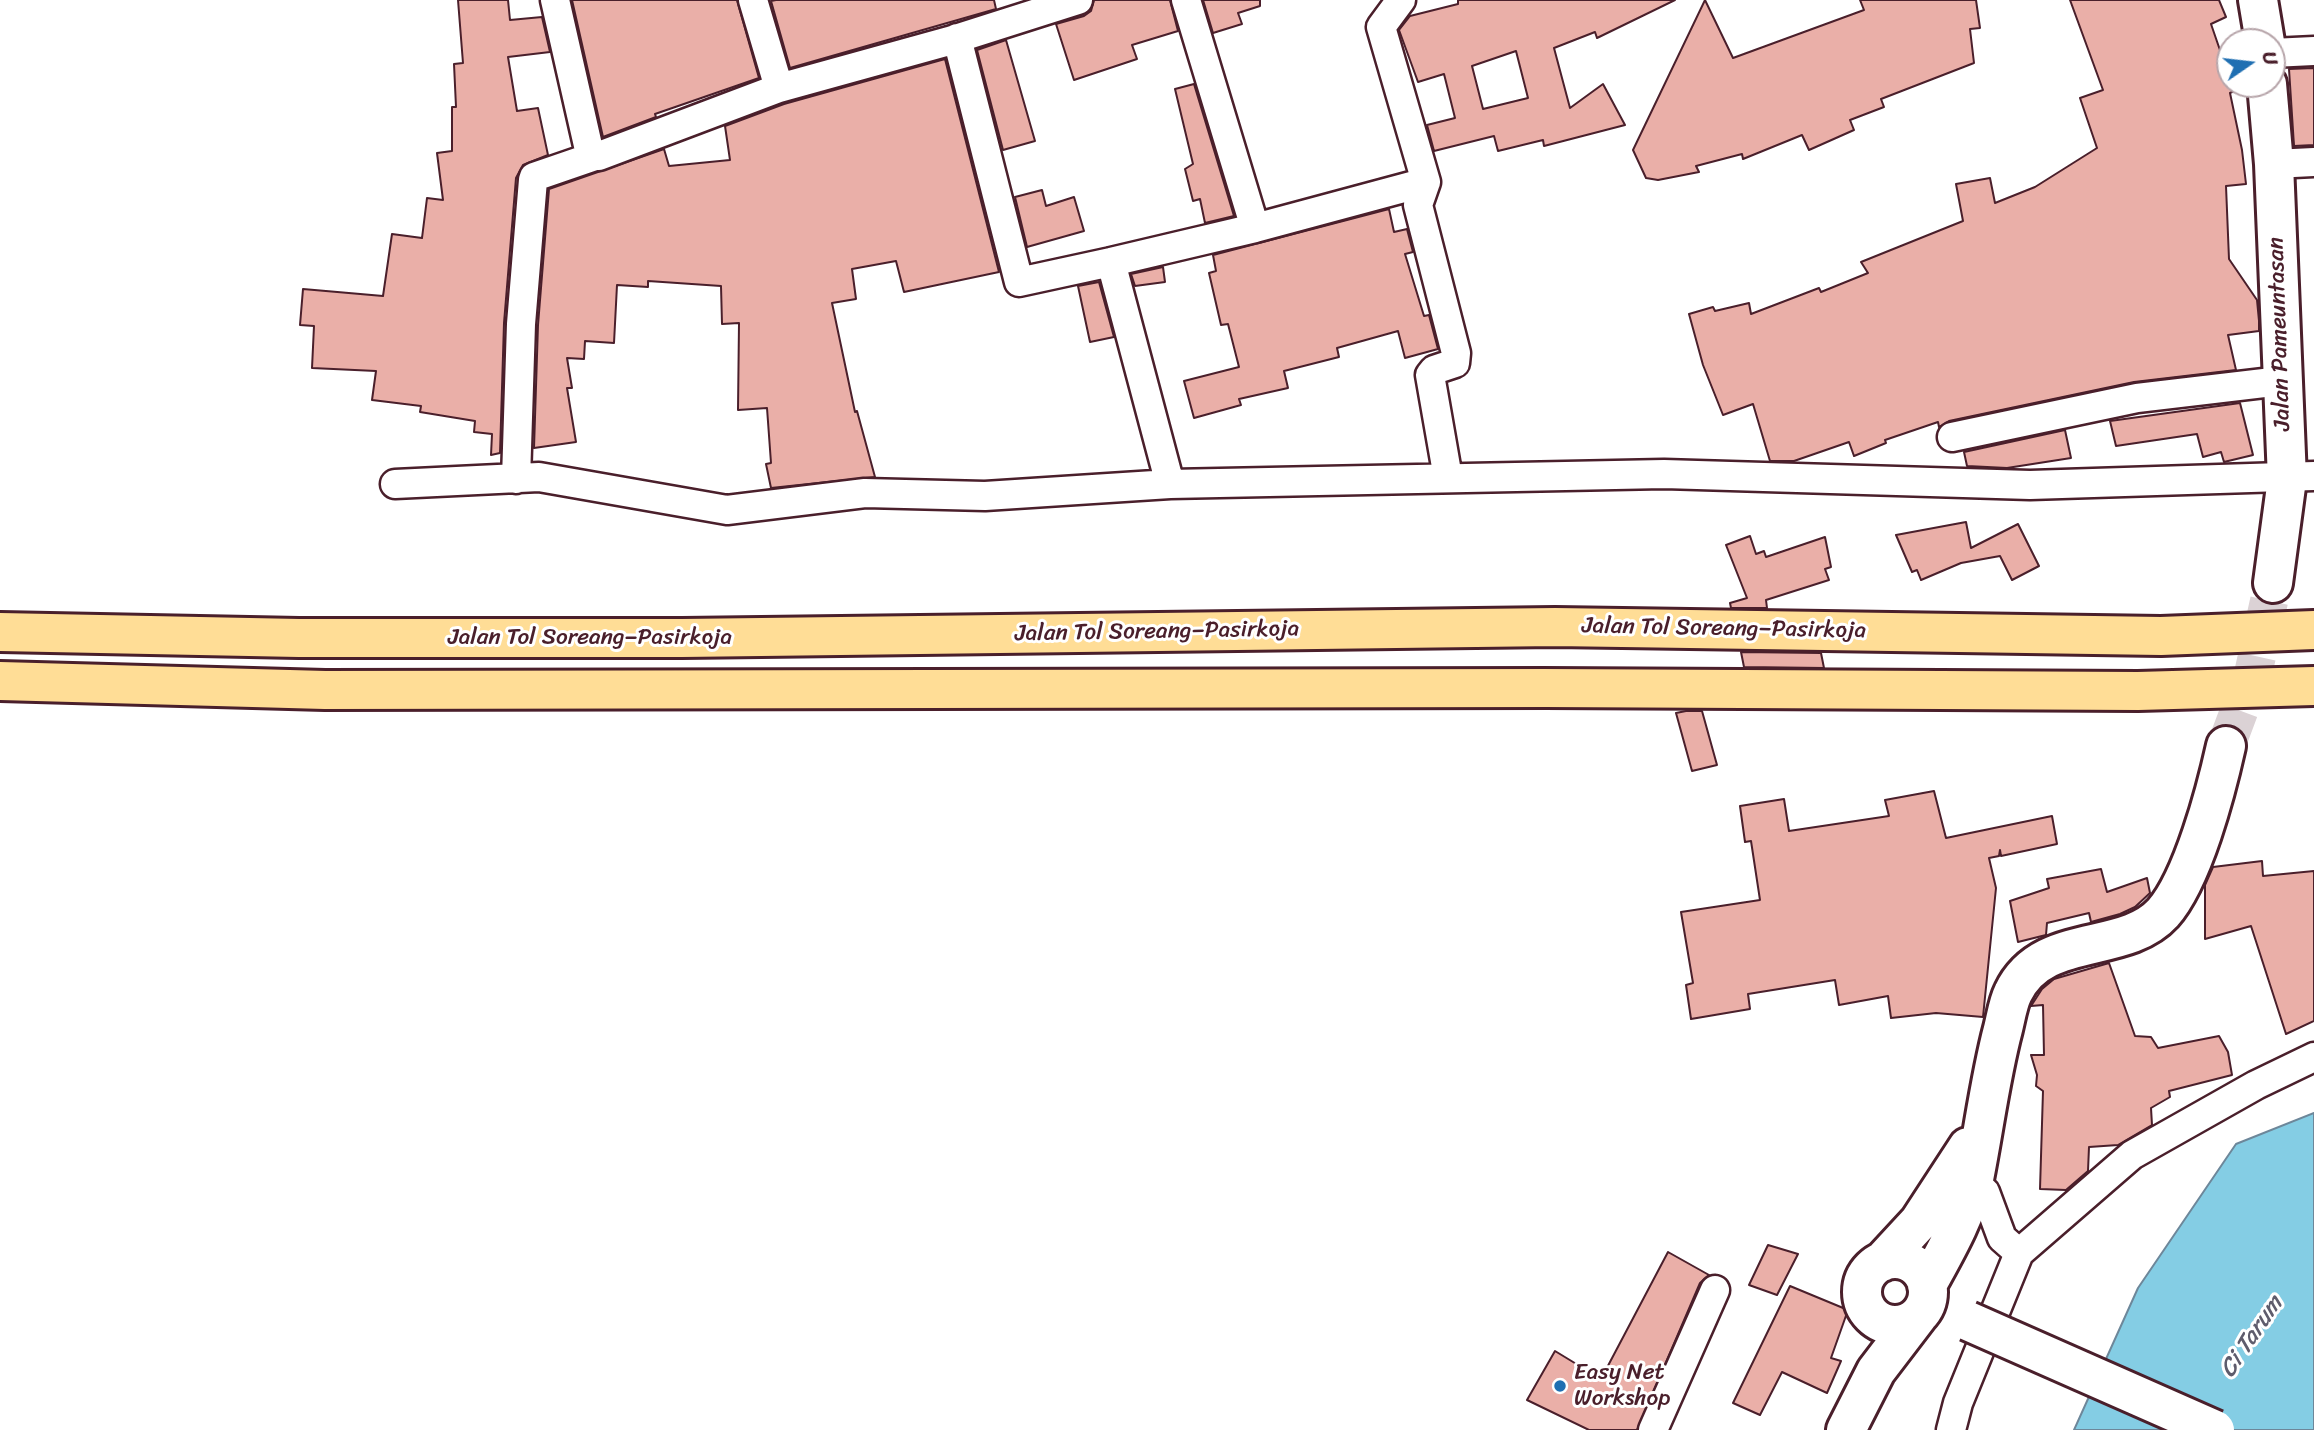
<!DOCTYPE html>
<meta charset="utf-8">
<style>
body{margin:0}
#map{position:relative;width:2314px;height:1430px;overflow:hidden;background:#fff;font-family:Sriracha,sans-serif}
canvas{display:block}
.north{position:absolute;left:2216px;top:28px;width:70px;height:70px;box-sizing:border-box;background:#fff;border:2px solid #b7a5aa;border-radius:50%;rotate:76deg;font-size:19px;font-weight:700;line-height:28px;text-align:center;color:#4a1f2b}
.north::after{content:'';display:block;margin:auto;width:24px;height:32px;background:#1f6fb2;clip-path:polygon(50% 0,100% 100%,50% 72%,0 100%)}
</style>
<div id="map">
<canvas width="2314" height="1430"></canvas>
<div class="north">U</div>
</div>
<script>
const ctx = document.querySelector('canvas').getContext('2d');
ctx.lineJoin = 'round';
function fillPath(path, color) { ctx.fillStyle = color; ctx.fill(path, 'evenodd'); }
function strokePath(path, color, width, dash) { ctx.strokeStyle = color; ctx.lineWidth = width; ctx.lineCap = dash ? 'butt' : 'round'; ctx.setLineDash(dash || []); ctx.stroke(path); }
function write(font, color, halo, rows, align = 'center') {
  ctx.font = font + ' Sriracha,sans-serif'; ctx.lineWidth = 6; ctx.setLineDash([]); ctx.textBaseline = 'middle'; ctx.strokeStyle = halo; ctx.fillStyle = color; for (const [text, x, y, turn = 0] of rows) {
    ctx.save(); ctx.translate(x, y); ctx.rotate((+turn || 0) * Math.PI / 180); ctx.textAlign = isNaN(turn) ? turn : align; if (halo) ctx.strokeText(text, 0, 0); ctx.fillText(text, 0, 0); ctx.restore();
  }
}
const water = new Path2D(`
 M 2314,1113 L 2314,1430 L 2074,1430 L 2138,1288 L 2236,1144 Z`);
const building = new Path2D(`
 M 458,0 L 508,0 L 510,20 L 542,17 L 550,52 L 508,57 L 517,111 L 538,108 L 548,155 L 523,165 L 516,178 L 504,323 L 500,453 L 491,455 L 492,434 L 474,432 L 475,421 L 420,412 L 421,406 L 372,400 L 376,371 L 312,368 L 314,326 L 300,325 L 303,289 L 383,296 L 392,234 L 422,238 L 427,198 L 443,200 L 437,153 L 452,151 L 452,107 L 456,107 L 454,64 L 463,63 Z
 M 572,0 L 737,0 L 759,78 L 655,114 L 656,117 L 603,137 Z
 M 776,0 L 994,0 L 996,9 L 790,68 L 771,1 Z
 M 1094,0 L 1170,0 L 1178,31 L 1132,45 L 1137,59 L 1074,80 L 1056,24 L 1084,16 L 1091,11 Z
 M 1203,0 L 1260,0 L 1260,6 L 1238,13 L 1242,24 L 1213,33 Z
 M 1458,0 L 1675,0 L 1597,38 L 1595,32 L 1554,48 L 1570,108 L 1603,84 L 1625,125 L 1544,146 L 1543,140 L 1498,151 L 1494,136 L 1434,151 L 1427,125 L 1455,118 L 1444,74 L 1418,82 L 1399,30 L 1410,16 L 1458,4 ZM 1516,51 L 1528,98 L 1483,109 L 1472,66 Z
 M 1705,0 L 1733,58 L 1864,10 L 1860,0 L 1976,0 L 1980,28 L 1970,29 L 1974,63 L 1881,99 L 1884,107 L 1850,120 L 1854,130 L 1809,150 L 1802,135 L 1743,159 L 1742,154 L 1696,166 L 1699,172 L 1658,180 L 1646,178 L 1633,150 Z
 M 2070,0 L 2219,0 L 2226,17 L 2211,24 L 2234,91 L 2230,93 L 2242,150 L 2246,184 L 2226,186 L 2229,259 L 2257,300 L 2259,321 L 2259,331 L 2228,335 L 2236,370 L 2134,382 L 1949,421 L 1939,427 L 1938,422 L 1885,440 L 1886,443 L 1854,456 L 1849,442 L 1794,461 L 1770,461 L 1753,404 L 1723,415 L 1703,365 L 1689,314 L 1713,307 L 1715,311 L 1749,303 L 1751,314 L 1819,288 L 1821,292 L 1868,273 L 1861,262 L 1963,221 L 1956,184 L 1990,178 L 1995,203 L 2035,187 L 2097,148 L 2080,98 L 2103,90 Z
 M 1006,40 L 1035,141 L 1003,150 L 977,50 Z
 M 945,59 L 999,272 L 904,292 L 896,261 L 852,269 L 856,299 L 832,303 L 855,412 L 857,411 L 875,477 L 771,488 L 766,464 L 771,463 L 767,408 L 738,410 L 739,323 L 722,324 L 721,286 L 648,281 L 648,287 L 617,285 L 614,343 L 585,341 L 584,359 L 567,358 L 572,388 L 567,388 L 576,442 L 534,448 L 538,325 L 549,189 L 664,149 L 669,166 L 730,160 L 725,126 L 784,104 Z
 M 2314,68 L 2314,145 L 2294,146 L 2289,69 Z
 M 1194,84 L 1234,216 L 1205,223 L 1200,199 L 1193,201 L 1185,169 L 1193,164 L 1175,89 Z
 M 1042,190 L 1046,206 L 1074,197 L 1084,231 L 1027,247 L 1015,197 Z
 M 1389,209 L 1394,232 L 1407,229 L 1413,252 L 1405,254 L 1424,316 L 1429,315 L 1438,349 L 1405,358 L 1398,331 L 1337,348 L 1339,357 L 1284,371 L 1288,388 L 1239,399 L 1241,405 L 1194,418 L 1184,381 L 1239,367 L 1228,324 L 1221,325 L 1209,273 L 1216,271 L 1213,255 Z
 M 1163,267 L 1165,282 L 1135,286 L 1131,274 Z
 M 1099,282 L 1114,337 L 1090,342 L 1078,286 Z
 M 2240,403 L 2253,455 L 2224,462 L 2221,452 L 2203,457 L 2197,434 L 2116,446 L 2110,421 Z
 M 2065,430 L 2071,458 L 2007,468 L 1967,466 L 1964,452 Z
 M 1966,522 L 1971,548 L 2018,524 L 2039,566 L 2012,580 L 2000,556 L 1961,563 L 1921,580 L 1917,570 L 1912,572 L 1896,535 Z
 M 1750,536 L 1756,554 L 1764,551 L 1766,557 L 1825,537 L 1831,567 L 1825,569 L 1829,580 L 1766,600 L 1767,608 L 1731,608 L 1730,603 L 1747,598 L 1726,545 Z
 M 1741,652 L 1821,653 L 1824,668 L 1744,667 Z
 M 1686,711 L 1702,711 L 1717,765 L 1692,771 L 1676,713 Z
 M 1934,791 L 1946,838 L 2052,816 L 2057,844 L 2001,856 L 2000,850 L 1999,856 L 1989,858 L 1996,888 L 1983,1017 L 1936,1013 L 1891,1018 L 1888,996 L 1839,1005 L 1835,980 L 1748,994 L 1750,1009 L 1691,1019 L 1686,985 L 1693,983 L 1681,912 L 1760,900 L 1751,841 L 1745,842 L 1740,806 L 1784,799 L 1789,831 L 1889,816 L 1885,800 Z
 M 2262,861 L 2263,876 L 2314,871 L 2314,1021 L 2286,1034 L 2251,926 L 2205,939 L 2205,885 L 2213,867 Z
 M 2101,869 L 2107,892 L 2147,878 L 2150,893 L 2135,907 L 2120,914 L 2091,922 L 2089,913 L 2047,923 L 2046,935 L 2018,942 L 2010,901 L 2049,888 L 2047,879 Z
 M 2109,963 L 2135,1036 L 2151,1037 L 2158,1048 L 2219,1036 L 2228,1052 L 2232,1075 L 2169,1091 L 2170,1097 L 2151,1108 L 2152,1125 L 2118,1145 L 2089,1147 L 2088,1171 L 2066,1190 L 2040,1189 L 2043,1091 L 2036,1086 L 2037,1075 L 2031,1055 L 2044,1055 L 2043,1005 L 2031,1006 L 2042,989 L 2054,979 Z
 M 1768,1245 L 1798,1254 L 1777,1295 L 1749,1285 Z
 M 1668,1252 L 1709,1275 L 1700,1283 L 1637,1430 L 1589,1430 L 1527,1400 L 1555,1351 L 1601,1379 Z
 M 1790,1286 L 1848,1310 L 1831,1358 L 1841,1361 L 1827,1393 L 1782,1372 L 1760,1415 L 1733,1403 Z`);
const secondaryTunnel = new Path2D(`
 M 2226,746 L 2253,674 L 2273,583`);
const street = new Path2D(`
 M 555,0 L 589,150 L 599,156 L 779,88 L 949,41 L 1078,0
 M 753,0 L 779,88
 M 1401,0 L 1381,27 L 1426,182 L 1418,205 L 1456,353 L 1455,363 L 1434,370 L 1430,375 L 1448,478
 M 957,38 L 1019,282 L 1111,262
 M 2272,53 L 2314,51
 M 2274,164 L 2314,162
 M 1255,228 L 1426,182
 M 1952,437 L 2137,398 L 2281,381
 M 516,479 L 521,324 L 533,180 L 534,177 L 595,156
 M 395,484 L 539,477 L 727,510 L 865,493 L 985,496 L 1170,484 L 1664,474 L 2030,485 L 2314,476
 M 1170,484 L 1111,262 L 1255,228 L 1186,0
 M 1961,1173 L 1985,1192 L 2002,1238 L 2019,1253
 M 1653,1430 L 1715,1290
 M 1951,1430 L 1958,1403 L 2019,1253 L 2132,1155 L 2256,1085 L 2314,1057`);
const secondary = new Path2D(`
 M 2258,0 L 2265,42
 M 2267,84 L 2274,164 L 2287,479 L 2273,583
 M1862 1292a33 33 0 1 1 66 0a33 33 0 1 1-66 0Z
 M 1882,1262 L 1919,1222 L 1968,1147
 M 1927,1285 C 1945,1252 1966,1217 1974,1179 C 1984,1129 1990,1078 2003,1029 C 2006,1017 2008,1003 2013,993 C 2042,931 2124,956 2163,913 C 2193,879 2216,791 2226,746
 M 1846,1430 L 1876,1371 L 1918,1316`);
const highway = new Path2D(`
 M 0,632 L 299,638 L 682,638 L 1555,627 L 2161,636 L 2314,630
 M 0,681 L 325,690 L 1544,688 L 2138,691 L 2314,686`);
const secondaryBridge = new Path2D(`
 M 1968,1321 L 2215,1430`);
const markers = [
 [1560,1386,7,"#1f6fb2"]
];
const streetNames = [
 ["Jalan Pameuntasan",2280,334,-92],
 ["Jalan Tol Soreang–Pasirkoja",1724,629,1],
 ["Jalan Tol Soreang–Pasirkoja",1157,632,-1],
 ["Jalan Tol Soreang–Pasirkoja",590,638]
];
const poiNames = [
 ["Easy Net",1574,1373],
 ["Workshop",1574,1399]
];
const waterNames = [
 ["Ci Tarum",2252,1337,-56]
];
fillPath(water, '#84cde4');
strokePath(water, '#6d879a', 2);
fillPath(building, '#eaafa8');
strokePath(building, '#4a1f2b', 2);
strokePath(secondaryTunnel, '#dbd2d5', 38, [38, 19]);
strokePath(street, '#4a1f2b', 33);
strokePath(secondary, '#4a1f2b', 44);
strokePath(highway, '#4a1f2b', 44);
strokePath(street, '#fff', 28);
strokePath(secondary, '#fff', 38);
strokePath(highway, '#ffdd96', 38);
strokePath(secondaryBridge, '#4a1f2b', 44, []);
strokePath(secondaryBridge, '#fff', 38);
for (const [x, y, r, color] of markers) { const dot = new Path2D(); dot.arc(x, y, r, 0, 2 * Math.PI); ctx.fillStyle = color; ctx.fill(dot); strokePath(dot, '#fff', 2.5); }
write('23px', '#4a1f2b', '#fff', streetNames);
write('23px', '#4a1f2b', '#fff', poiNames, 'left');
write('italic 24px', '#5e5c6c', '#fff', waterNames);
</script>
